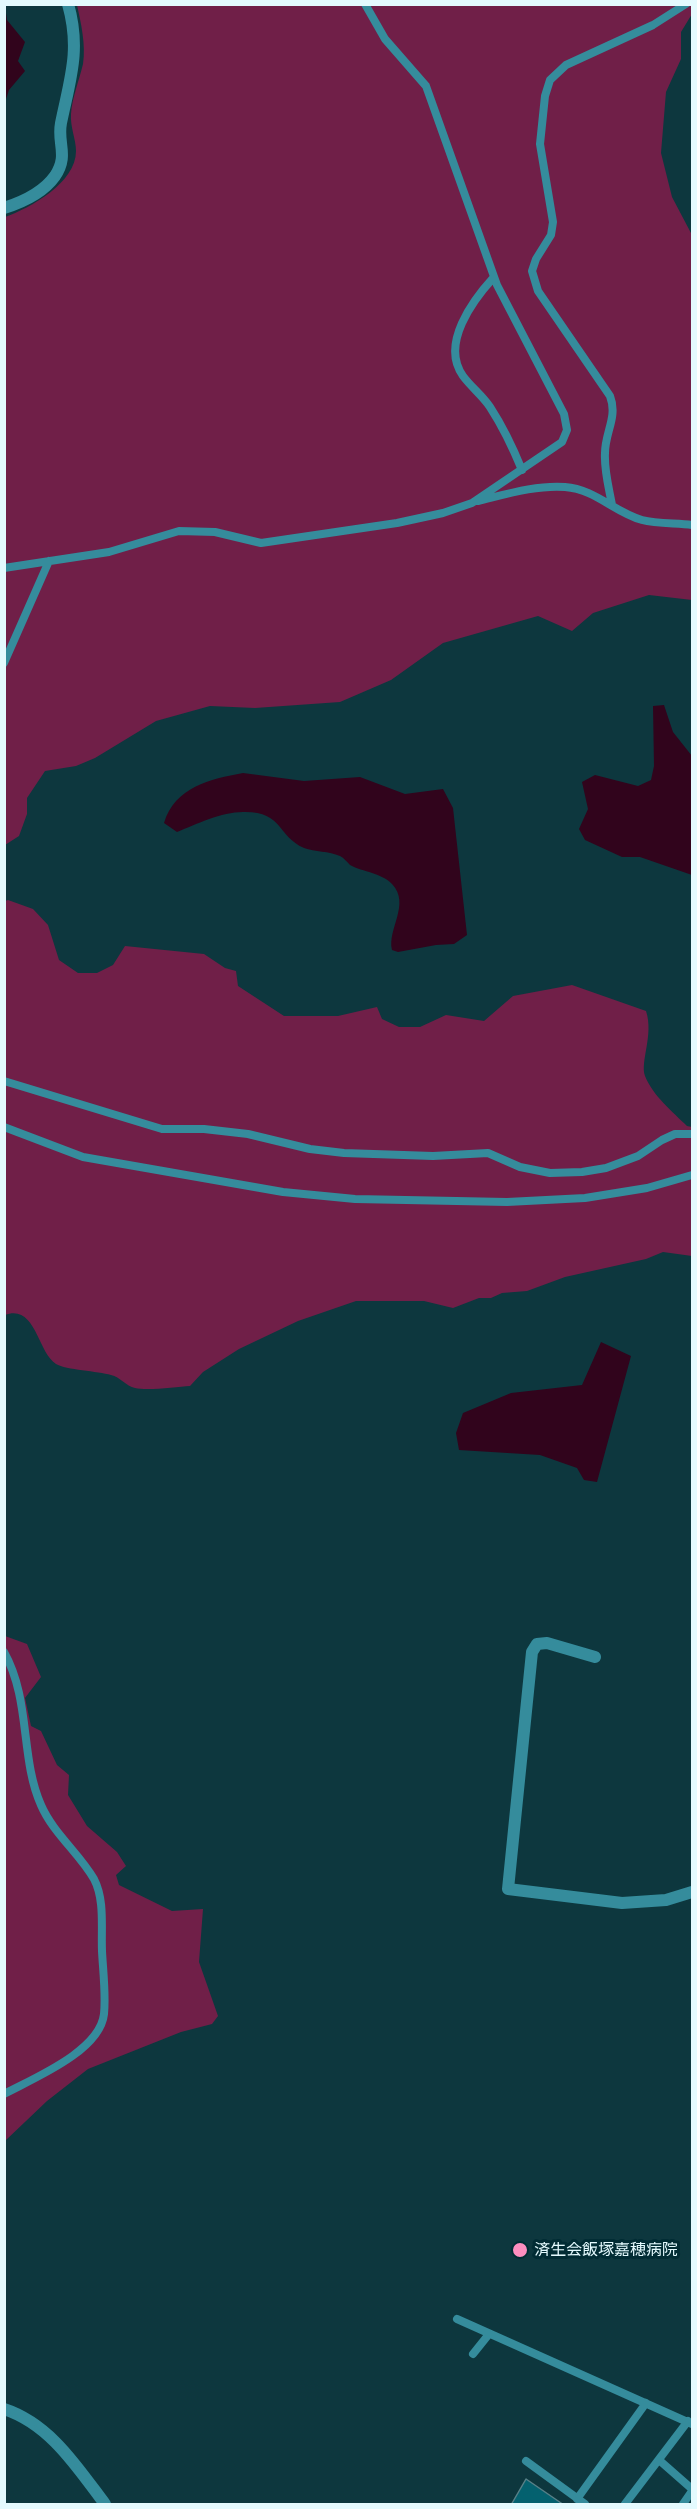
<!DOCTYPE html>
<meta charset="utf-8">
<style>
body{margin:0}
#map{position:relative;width:697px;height:2509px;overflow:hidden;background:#0d373e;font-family:Montserrat,sans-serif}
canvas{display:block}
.frame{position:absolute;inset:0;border:6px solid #e4fafe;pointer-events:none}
</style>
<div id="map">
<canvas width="697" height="2509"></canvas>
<div class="frame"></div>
</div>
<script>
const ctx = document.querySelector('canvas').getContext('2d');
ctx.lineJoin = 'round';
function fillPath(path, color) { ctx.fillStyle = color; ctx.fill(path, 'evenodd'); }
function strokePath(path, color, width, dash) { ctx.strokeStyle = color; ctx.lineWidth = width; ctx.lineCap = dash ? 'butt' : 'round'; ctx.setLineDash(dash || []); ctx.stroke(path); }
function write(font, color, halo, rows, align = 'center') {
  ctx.font = font + ' Montserrat,"Noto Sans JP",sans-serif'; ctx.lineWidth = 6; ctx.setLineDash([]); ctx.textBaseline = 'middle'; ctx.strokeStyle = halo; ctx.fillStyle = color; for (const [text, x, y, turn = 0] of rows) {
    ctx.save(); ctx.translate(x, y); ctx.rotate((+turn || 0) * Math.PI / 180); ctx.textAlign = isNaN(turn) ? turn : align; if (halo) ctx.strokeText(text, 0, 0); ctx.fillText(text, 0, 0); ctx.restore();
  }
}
const green = new Path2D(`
 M 77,5 L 692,5 L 692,14 L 681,32 L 681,59 L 666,92 L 661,153 L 672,197 L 692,235 L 692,600 L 649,595 L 593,613 L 572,631 L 538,616 L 443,643 L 391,680 L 340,702 L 255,708 L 210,706 L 156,721 L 95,758 L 76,766 L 45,771 L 27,798 L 27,814 L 19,836 L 5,845 L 5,217 C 30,208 76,183 76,151 C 76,139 70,127 71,114 C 72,98 79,81 83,64 C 86,45 81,23 77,5 Z
 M 8,900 L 33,909 L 48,925 L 59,960 L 78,973 L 97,973 L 113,965 L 125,946 L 204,954 L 225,968 L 236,971 L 238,986 L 284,1016 L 338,1016 L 377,1007 L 382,1019 L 399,1027 L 420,1027 L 446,1015 L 484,1021 L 513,996 L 572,985 L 646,1011 C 654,1035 640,1061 645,1076 C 653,1096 673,1112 687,1126 L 692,1127 L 692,1256 L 663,1252 L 646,1259 L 565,1277 L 527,1291 L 502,1293 L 491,1298 L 479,1298 L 453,1308 L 424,1301 L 356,1301 L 298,1321 L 239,1349 L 203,1372 L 190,1386 C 177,1387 147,1391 135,1388 C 126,1386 120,1377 111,1375 C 98,1371 66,1370 56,1364 C 37,1352 36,1304 5,1315 L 5,901 Z
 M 5,1636 L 27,1644 L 41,1677 L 25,1698 L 31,1726 L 41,1731 L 57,1765 L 69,1775 L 68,1795 L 87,1826 L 117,1852 L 126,1866 L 116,1875 L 119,1885 L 172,1911 L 203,1909 L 199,1962 L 218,2016 L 212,2024 L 181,2032 L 88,2069 L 47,2101 L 5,2141 Z`);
const water = new Path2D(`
 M 5,6 L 7,20 L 25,42 L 18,61 L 25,71 L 9,90 L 5,102 Z
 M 664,705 L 673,732 L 692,756 L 692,875 L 640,857 L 622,857 L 585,840 L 579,829 L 588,809 L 582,782 L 595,775 L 638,786 L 651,780 L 654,766 L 653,706 Z
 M 243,773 L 304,781 L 360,777 L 405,794 L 443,789 L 453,808 L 467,935 L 454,944 L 436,945 L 398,952 L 392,950 C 387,929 411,904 392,884 C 382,873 363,872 350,865 C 347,862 344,858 340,856 C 329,851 315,852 304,848 C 277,836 283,811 243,812 C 221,812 197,824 177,832 L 164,823 C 175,787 210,779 243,773 Z
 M 601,1342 L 631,1356 L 597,1482 L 584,1480 L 577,1468 L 540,1455 L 459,1450 L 456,1433 L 463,1413 L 511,1393 L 582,1385 Z`);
const building = new Path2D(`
 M 526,2479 L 564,2505 L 511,2505 Z`);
const service = new Path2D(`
 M 494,277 C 473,300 440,344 463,376 C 471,387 483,396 490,407 C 503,427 513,448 522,470
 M 478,501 C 507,494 536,485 565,487 C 595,489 614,512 642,520 C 657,524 676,523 692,525
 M 612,505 C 609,488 604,471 605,453 C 605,432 618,417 610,396 L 538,291 L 532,271 L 536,259 L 551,235 L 553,222 L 540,144 L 545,96 L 550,80 L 566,65 L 653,25 L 686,4
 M 4,568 L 109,552 L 179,531 L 215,532 L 261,543 L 397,523 L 443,513 L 472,503 L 562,442 L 567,430 L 564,414 L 497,285 L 426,86 L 385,39 L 365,4
 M 4,663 L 49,561
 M 4,1081 L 162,1129 L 204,1129 L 248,1134 L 310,1149 L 344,1153 L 433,1156 L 488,1153 L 520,1167 L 550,1173 L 582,1172 L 606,1168 L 638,1156 L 662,1140 L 675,1134 L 692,1134
 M 4,1127 L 83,1157 L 283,1192 L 355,1199 L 507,1202 L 585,1198 L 647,1188 L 692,1175
 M 4,1652 C 31,1700 20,1758 41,1805 C 53,1833 79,1853 94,1879 C 105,1900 101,1928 102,1951 C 103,1971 106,1994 104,2014 C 100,2051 34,2078 4,2094
 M 457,2319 L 692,2424
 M 473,2354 L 489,2334
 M 659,2460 L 692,2489
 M 526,2461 L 585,2504
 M 577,2499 L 646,2403
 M 625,2504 L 688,2421
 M 683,2504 L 692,2491`);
const minor = new Path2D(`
 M 4,208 C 23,202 43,193 55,176 C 69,155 57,144 61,123 C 70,79 81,50 68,4
 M 595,1657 L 547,1643 L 537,1644 L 532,1652 L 508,1889 L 622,1903 L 666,1900 L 692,1892
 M 4,2409 C 50,2424 77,2467 105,2504`);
const markers = [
 [520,2250,8,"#fd8ebf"]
];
const poiNames = [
 ["済生会飯塚嘉穂病院",534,2250]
];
fillPath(green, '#701f48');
fillPath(water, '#31041c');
fillPath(building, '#04616f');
strokePath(building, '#578088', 1.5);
strokePath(service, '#358c9c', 8);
strokePath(minor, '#358c9c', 12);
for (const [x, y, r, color] of markers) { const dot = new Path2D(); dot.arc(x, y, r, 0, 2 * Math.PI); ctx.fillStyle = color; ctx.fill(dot); strokePath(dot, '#012c34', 2); }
write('16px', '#e4fafe', '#012c34', poiNames, 'left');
</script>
